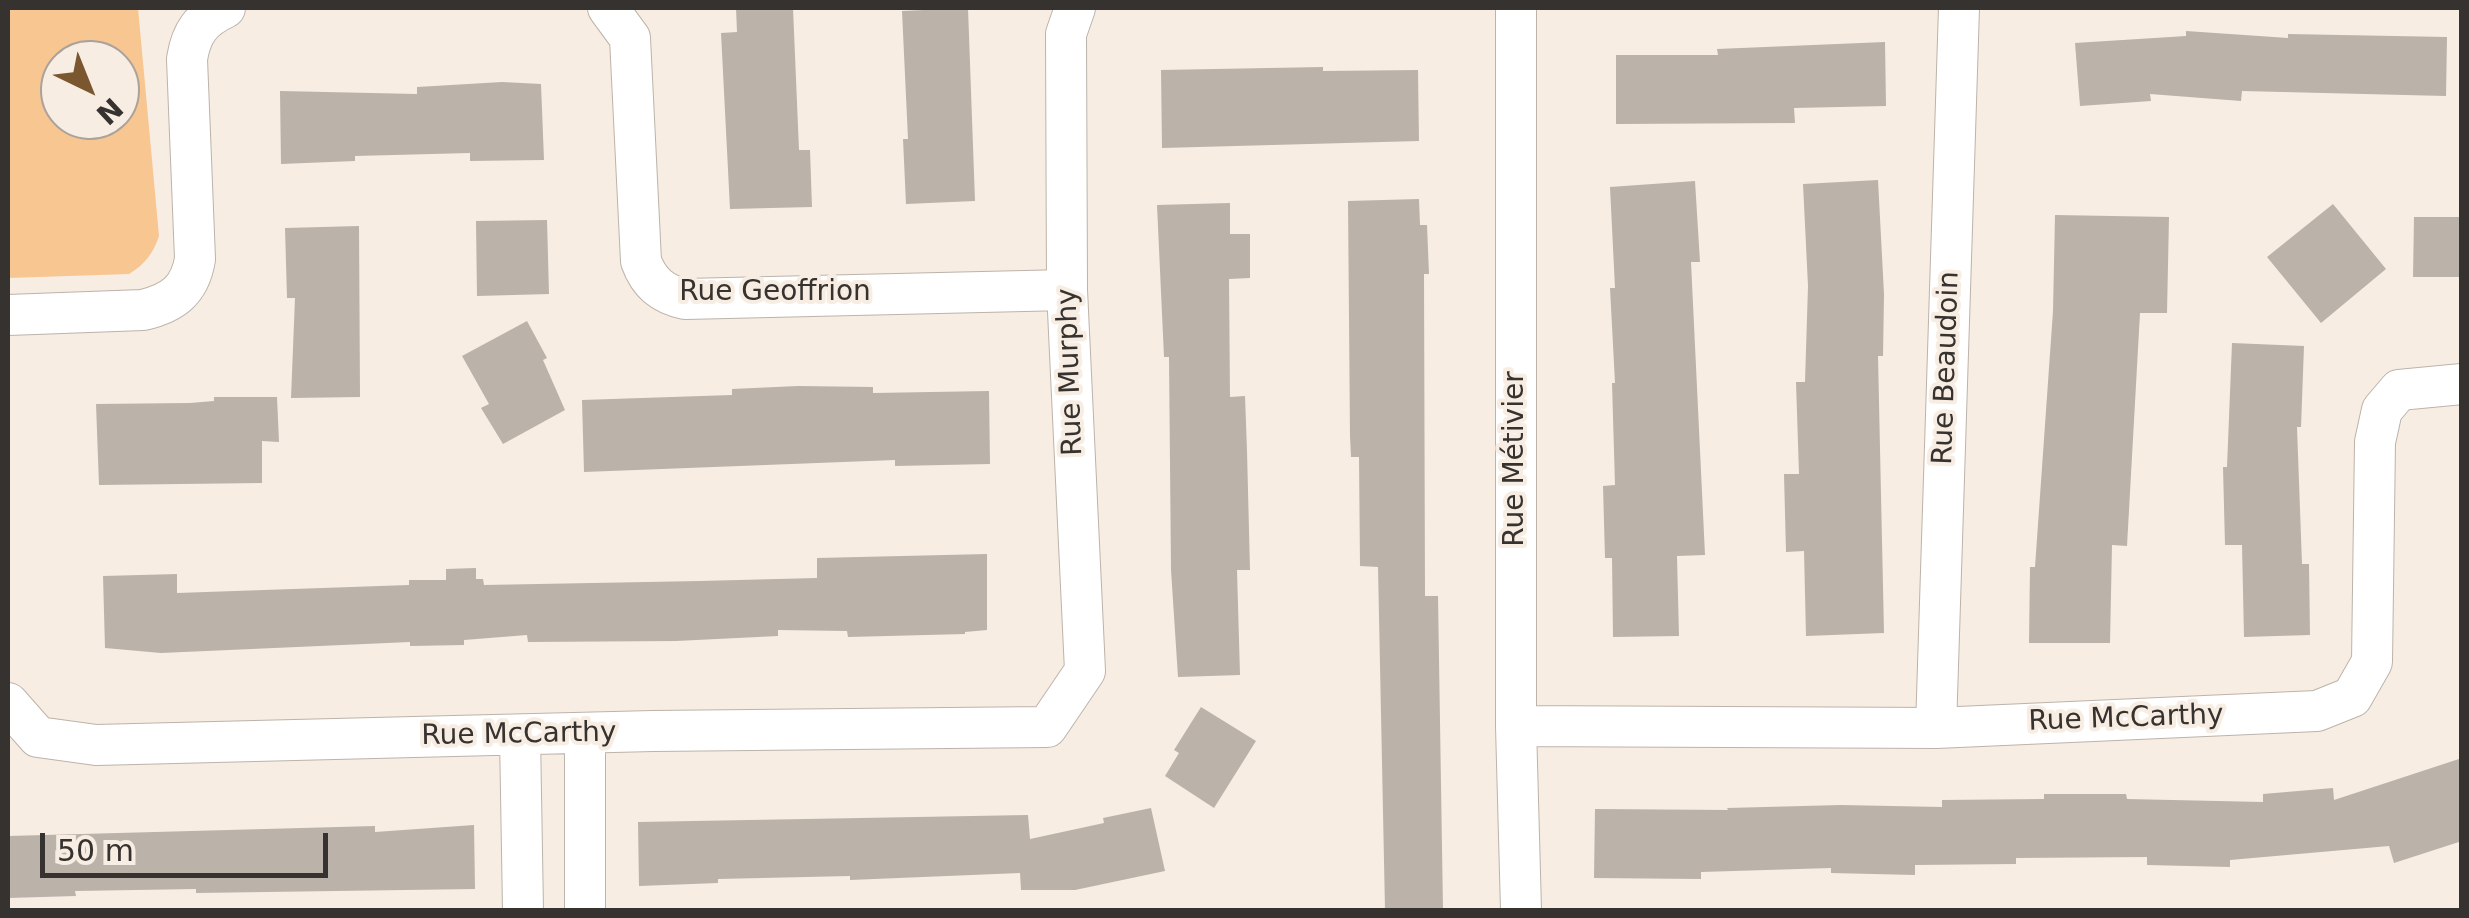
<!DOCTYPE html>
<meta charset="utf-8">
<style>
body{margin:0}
#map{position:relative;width:2469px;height:918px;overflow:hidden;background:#f7ede3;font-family:"DejaVu Sans",sans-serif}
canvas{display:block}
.frame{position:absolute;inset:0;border:10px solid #36322f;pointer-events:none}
.north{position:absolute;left:40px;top:40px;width:100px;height:100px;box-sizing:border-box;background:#f7ede3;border:2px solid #aaa29b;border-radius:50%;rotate:137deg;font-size:28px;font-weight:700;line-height:40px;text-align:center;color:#36322f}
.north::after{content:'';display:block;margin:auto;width:35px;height:45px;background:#7a572f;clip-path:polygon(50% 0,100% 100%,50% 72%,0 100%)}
.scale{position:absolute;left:40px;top:833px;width:288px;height:45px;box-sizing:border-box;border:5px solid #36322f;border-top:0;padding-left:12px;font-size:30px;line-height:35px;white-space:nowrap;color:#36322f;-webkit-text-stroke:8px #f7ede3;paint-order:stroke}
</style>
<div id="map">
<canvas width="2469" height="918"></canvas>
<div class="frame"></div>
<div class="north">N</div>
<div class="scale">50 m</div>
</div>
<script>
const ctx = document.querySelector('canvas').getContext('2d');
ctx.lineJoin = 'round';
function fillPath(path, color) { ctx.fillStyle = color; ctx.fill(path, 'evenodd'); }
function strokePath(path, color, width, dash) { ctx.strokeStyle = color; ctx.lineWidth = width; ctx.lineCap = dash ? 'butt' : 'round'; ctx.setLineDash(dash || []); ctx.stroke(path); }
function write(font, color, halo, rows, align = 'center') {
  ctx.font = font + ' "DejaVu Sans",sans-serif'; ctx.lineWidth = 8; ctx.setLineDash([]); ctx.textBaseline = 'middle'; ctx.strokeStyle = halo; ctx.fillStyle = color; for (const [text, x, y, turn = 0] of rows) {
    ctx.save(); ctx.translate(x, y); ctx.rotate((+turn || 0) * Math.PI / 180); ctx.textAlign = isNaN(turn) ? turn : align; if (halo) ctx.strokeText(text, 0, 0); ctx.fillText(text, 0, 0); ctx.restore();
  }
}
const green = new Path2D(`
 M 8,8 L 138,8 L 159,236 C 153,254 145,264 129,274 L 8,278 ZM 60,60 L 120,60 L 120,120 L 60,120 Z`);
const building = new Path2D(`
 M 736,8 L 793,8 L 799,150 L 810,150 L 812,207 L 730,209 L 721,33 L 737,32 Z
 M 968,8 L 975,201 L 906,204 L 903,139 L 908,139 L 902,11 Z
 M 2186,31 L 2288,38 L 2288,34 L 2447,37 L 2446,96 L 2242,91 L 2241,101 L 2150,94 L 2151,101 L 2080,106 L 2075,43 L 2186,36 Z
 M 1885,42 L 1886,106 L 1794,108 L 1795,123 L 1616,124 L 1616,55 L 1718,55 L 1717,49 Z
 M 1323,67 L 1323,71 L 1418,70 L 1419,141 L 1162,148 L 1161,70 Z
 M 502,82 L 541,84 L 544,160 L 470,161 L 470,153 L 355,156 L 355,161 L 281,164 L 280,91 L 417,94 L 417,87 Z
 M 1878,180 L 1884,294 L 1883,356 L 1878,356 L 1884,633 L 1806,636 L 1804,551 L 1786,552 L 1784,474 L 1799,474 L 1796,382 L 1805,382 L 1808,286 L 1803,184 Z
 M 1695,181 L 1700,262 L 1691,262 L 1705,555 L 1677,556 L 1679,636 L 1613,637 L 1612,558 L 1605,558 L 1603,486 L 1615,485 L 1612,383 L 1615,383 L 1610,288 L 1615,288 L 1610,187 Z
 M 1419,199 L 1420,225 L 1427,225 L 1429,274 L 1424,274 L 1425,596 L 1438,596 L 1443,910 L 1385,910 L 1378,567 L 1360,566 L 1359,457 L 1351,457 L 1350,436 L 1348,201 Z
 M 1230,203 L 1230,234 L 1250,234 L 1250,278 L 1229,279 L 1230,397 L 1245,396 L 1247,451 L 1250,570 L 1237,570 L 1240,675 L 1178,677 L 1171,570 L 1169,357 L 1164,357 L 1157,205 Z
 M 2333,204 L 2386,269 L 2321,323 L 2267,257 Z
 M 2055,215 L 2169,217 L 2167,313 L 2140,313 L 2127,546 L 2112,545 L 2110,643 L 2029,643 L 2030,567 L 2035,567 L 2053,311 Z
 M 2414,217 L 2462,217 L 2462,277 L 2413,277 Z
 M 547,220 L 549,294 L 477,296 L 476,221 Z
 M 359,226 L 360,397 L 291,398 L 295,298 L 287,298 L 285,228 Z
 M 527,321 L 547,358 L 543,360 L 565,410 L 503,444 L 481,408 L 489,404 L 462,356 Z
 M 2232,343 L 2304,346 L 2301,427 L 2297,427 L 2302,564 L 2309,564 L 2310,635 L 2244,637 L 2242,545 L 2225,545 L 2223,467 L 2227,467 Z
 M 798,386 L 873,387 L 873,393 L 989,391 L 990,464 L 895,466 L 895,460 L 584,472 L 582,400 L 732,395 L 732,389 Z
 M 214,397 L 277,397 L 279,442 L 262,441 L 262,483 L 99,485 L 96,404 L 190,403 L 214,401 Z
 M 987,554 L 987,630 L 965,632 L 965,634 L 848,637 L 847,631 L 778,630 L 778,636 L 676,641 L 528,642 L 527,635 L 464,640 L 464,645 L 410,646 L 410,642 L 161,653 L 105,648 L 103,576 L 177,574 L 177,593 L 409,585 L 409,580 L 446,580 L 446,569 L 476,568 L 476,579 L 483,579 L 484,585 L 700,581 L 817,578 L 817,558 Z
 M 1201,707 L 1256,741 L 1214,808 L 1165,776 L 1179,753 L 1174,750 Z
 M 2462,758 L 2462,841 L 2394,863 L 2389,846 L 2230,860 L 2230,867 L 2147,865 L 2147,857 L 2016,858 L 2016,864 L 1915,865 L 1915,875 L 1831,873 L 1831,868 L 1701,872 L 1701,879 L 1594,878 L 1595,809 L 1728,810 L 1727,808 L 1841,805 L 1942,807 L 1942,800 L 2044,799 L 2044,794 L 2126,794 L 2127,799 L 2263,802 L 2263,794 L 2333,788 L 2334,800 Z
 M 1151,808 L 1165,871 L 1075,890 L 1021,890 L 1020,873 L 850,880 L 850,876 L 718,879 L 718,883 L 639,886 L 638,822 L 1028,815 L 1030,839 L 1104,823 L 1103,818 Z
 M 474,825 L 475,889 L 196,893 L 196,889 L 75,891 L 76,896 L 8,898 L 8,836 L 375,826 L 375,832 Z`);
const minor = new Path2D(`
 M 608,8 L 630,38 L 641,261 C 649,283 662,294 685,299 L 1067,290
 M 1516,8 L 1516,726 L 1521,910
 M 8,315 L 143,310 C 173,303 190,290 195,259 L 187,59 C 191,33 201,19 225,8
 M 8,703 L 38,737 L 96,745 L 653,731 L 1047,727 L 1085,671 L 1067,290 L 1066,34 L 1075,8
 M 1516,726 L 1936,728 L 2317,711 L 2352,697 L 2372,662 L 2375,442 L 2382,410 L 2399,390 L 2462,384
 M 1936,728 L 1959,8
 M 585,734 L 585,910
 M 520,735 L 523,910`);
const streetNames = [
 ["Rue Geoffrion",775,293],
 ["Rue Beaudoin",1947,368,-88],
 ["Rue Murphy",1071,372,-92],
 ["Rue Métivier",1516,459,-90],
 ["Rue McCarthy",2126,719,-2],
 ["Rue McCarthy",519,735,-1]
];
fillPath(green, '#f8c691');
fillPath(building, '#bbb2a9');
strokePath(minor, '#bcb3aa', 42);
strokePath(minor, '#fff', 40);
write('28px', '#36322f', '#f7ede3', streetNames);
</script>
